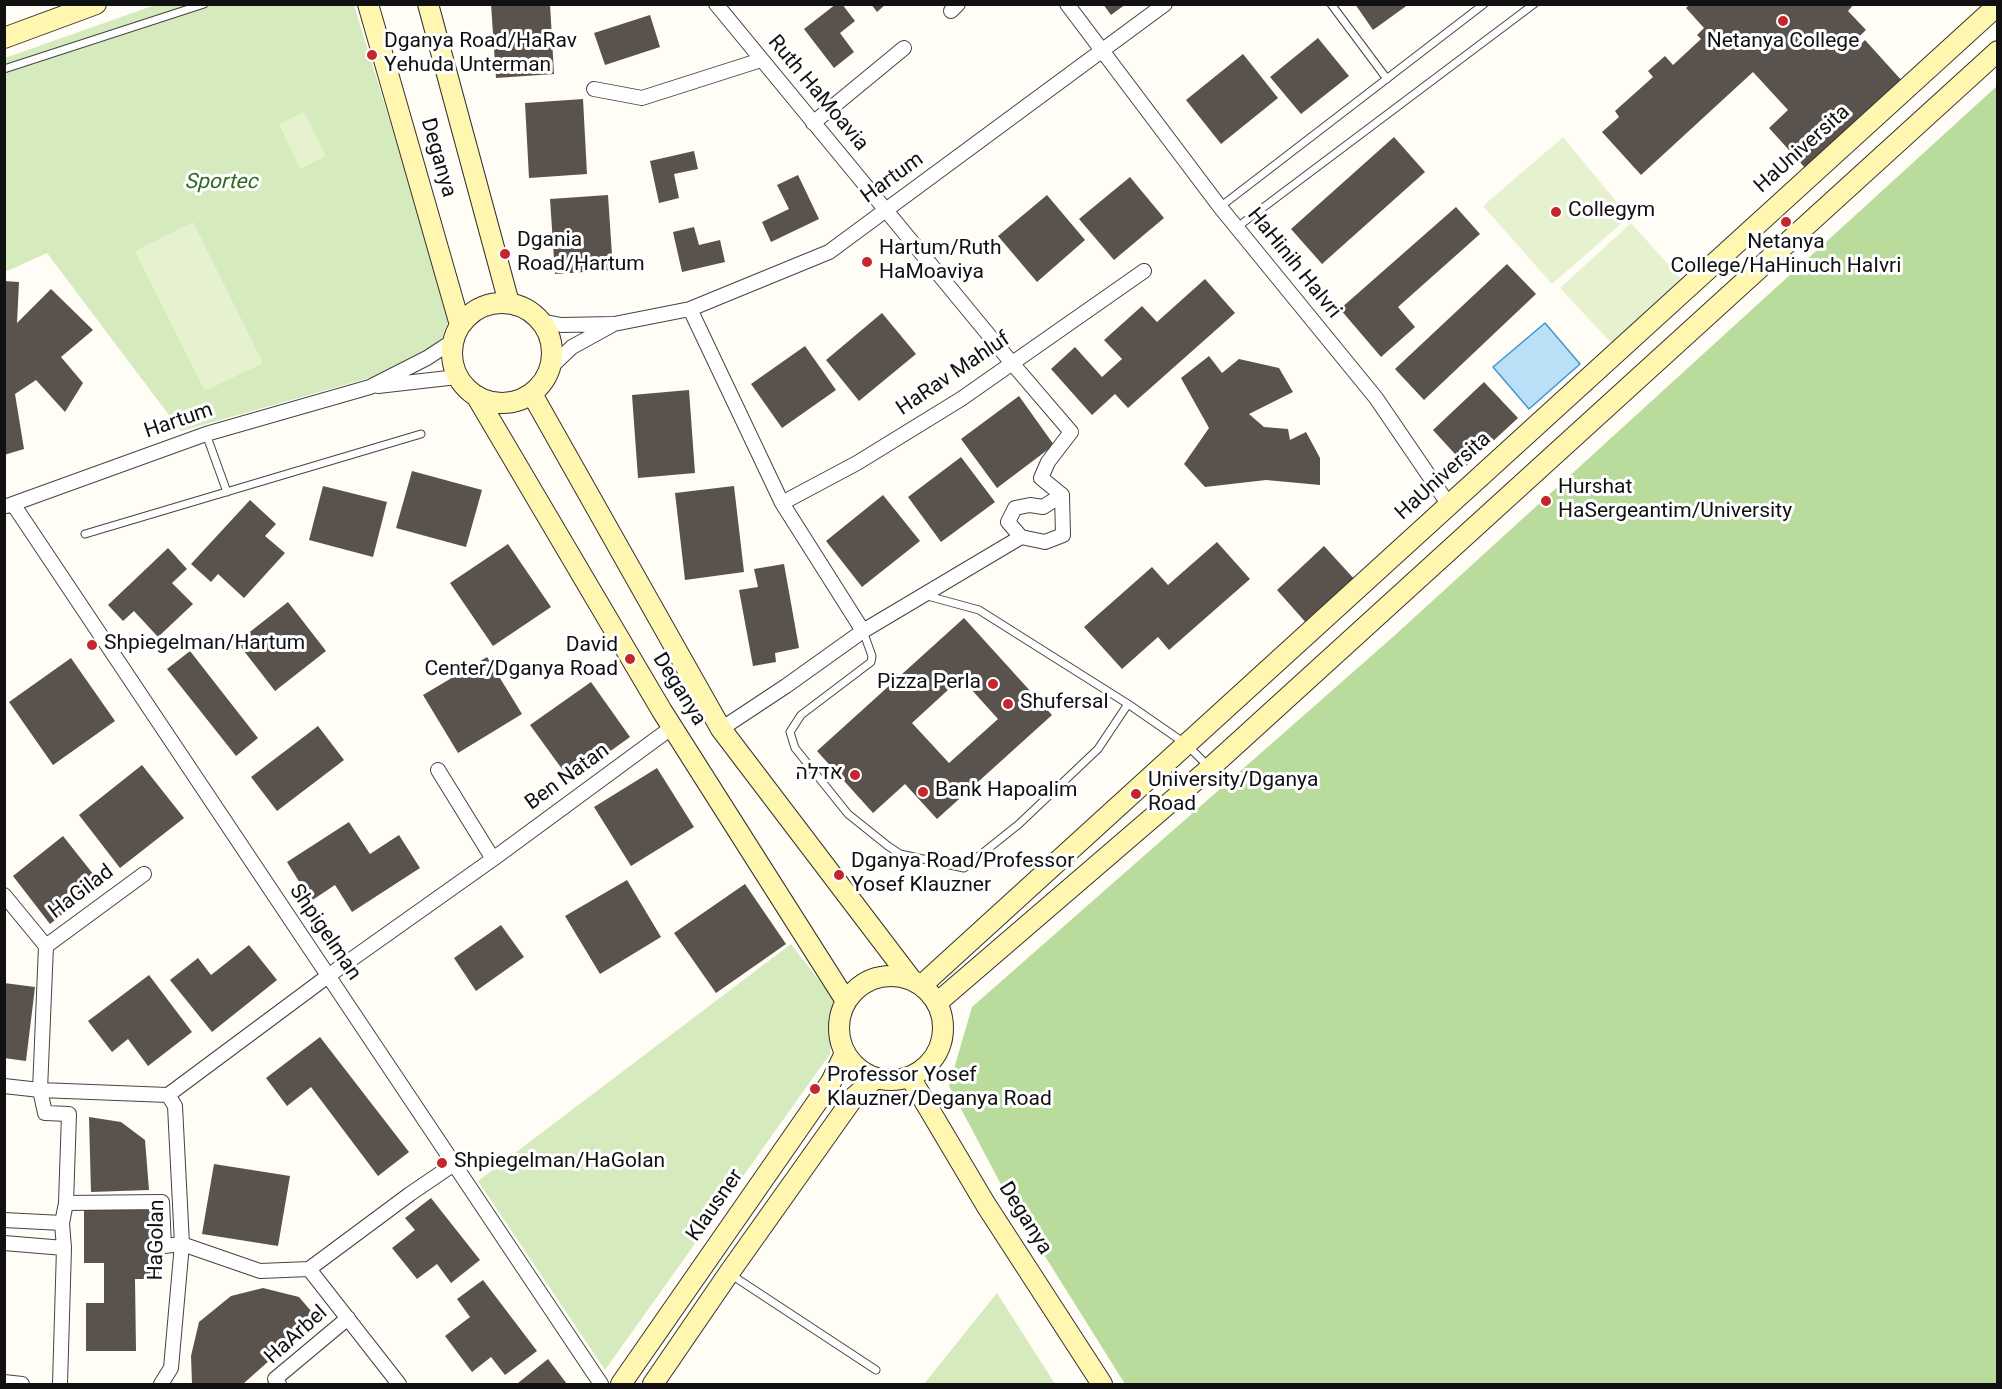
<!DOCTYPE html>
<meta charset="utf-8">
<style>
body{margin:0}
#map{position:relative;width:2002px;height:1389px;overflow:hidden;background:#fffdf5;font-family:Georgia,serif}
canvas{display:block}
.frame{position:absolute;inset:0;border:6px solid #111;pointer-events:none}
</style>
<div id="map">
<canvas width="2002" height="1389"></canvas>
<div class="frame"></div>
</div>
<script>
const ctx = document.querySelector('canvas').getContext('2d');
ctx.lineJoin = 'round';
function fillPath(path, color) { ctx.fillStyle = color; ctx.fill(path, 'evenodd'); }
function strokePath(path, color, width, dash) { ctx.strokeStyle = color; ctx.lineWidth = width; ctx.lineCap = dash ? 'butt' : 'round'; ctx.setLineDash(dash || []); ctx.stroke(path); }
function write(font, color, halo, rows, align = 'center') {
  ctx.font = font + ' Georgia,Heebo,serif'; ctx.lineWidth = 6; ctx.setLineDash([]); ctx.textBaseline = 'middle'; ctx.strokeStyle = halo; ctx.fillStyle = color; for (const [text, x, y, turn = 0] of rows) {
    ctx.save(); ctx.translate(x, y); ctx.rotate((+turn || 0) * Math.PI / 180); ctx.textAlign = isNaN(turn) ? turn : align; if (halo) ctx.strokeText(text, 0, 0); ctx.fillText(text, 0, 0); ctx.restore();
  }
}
const green = new Path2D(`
 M 155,5 L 354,5 L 450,317 L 433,360 L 181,431 L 47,253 L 5,272 L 5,58 Z
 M 791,944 L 835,1001 L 830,1054 L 605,1370 L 478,1181 Z
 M 997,1293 L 1055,1384 L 924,1384 Z`);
const forest = new Path2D(`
 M 1997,86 L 1997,1384 L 1125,1384 L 1006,1194 L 949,1086 L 972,1007 L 1394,636 Z`);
const pitch = new Path2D(`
 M 304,112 L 326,156 L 300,169 L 279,124 Z
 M 1563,137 L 1629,217 L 1552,284 L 1483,206 Z
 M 193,222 L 263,363 L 205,391 L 135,251 Z
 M 1631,223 L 1684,282 L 1613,345 L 1560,288 Z`);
const water = new Path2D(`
 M 1545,323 L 1580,364 L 1529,409 L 1493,367 Z`);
const building = new Path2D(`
 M 491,4 L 550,4 L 554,74 L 496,78 Z
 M 836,4 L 842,4 L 855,21 L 840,33 L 854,52 L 834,68 L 804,29 Z
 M 871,4 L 886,4 L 877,12 Z
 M 1103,4 L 1126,4 L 1111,15 Z
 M 1355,4 L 1409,4 L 1373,30 Z
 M 1690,4 L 1854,4 L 1848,11 L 1866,30 L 1851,44 L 1856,49 L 1865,40 L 1903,82 L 1807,170 L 1769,128 L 1788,110 L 1753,72 L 1641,175 L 1602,132 L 1619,117 L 1615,111 L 1653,77 L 1648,71 L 1665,56 L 1673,65 L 1701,39 L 1697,35 L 1704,28 L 1686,8 Z
 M 650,15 L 660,47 L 605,65 L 594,33 Z
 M 1318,38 L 1349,76 L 1301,114 L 1270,77 Z
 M 1243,54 L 1278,98 L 1221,144 L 1186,100 Z
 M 583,99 L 587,174 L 529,178 L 525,103 Z
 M 1394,137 L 1425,172 L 1322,264 L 1291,229 Z
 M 694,151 L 698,169 L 674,174 L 679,198 L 659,203 L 650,161 Z
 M 798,175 L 819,219 L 771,242 L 762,222 L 789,209 L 777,185 Z
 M 1130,177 L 1164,218 L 1114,260 L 1079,219 Z
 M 608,195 L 613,270 L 555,274 L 550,199 Z
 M 1047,195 L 1085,240 L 1037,282 L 998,236 Z
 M 1456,207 L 1480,234 L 1398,307 L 1415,327 L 1381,357 L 1340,309 Z
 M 694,227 L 699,245 L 720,240 L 725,262 L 682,272 L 673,232 Z
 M 1507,264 L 1536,294 L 1424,400 L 1395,369 Z
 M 1205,279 L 1235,313 L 1128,408 L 1115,394 L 1092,415 L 1051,369 L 1075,347 L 1102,377 L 1122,359 L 1104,340 L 1142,306 L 1157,322 Z
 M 4,281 L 19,282 L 17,323 L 51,289 L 93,330 L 61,357 L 83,383 L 65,412 L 36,380 L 15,394 L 24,449 L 4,455 Z
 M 882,313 L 916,354 L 859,401 L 826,360 Z
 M 805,346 L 836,390 L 782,428 L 751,384 Z
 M 1209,356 L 1222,373 L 1239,359 L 1279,368 L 1293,392 L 1249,414 L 1264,427 L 1288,429 L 1290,440 L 1306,432 L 1320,458 L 1320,485 L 1266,480 L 1205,487 L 1184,464 L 1209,428 L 1181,378 Z
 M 1484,382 L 1518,418 L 1466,466 L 1433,430 Z
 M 689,390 L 695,473 L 638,478 L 632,395 Z
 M 1019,396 L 1054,445 L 997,488 L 961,439 Z
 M 961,457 L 995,502 L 941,542 L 908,497 Z
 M 412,471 L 482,490 L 466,547 L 396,528 Z
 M 323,486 L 387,502 L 373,557 L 309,540 Z
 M 734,486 L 744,572 L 685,580 L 675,493 Z
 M 883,495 L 920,541 L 862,587 L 826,541 Z
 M 250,500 L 276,524 L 265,536 L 285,553 L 244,598 L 218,574 L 211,582 L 191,564 Z
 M 1217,542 L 1250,579 L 1169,650 L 1158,637 L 1122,669 L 1084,627 L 1152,567 L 1168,585 Z
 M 508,544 L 551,607 L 493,646 L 450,583 Z
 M 1324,546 L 1356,581 L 1308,625 L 1277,590 Z
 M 168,548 L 187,569 L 172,583 L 193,604 L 158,637 L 134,611 L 123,621 L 108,605 Z
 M 784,564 L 799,648 L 775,653 L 776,662 L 753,666 L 739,590 L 758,587 L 754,569 Z
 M 288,602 L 326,651 L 275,691 L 237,642 Z
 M 964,618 L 1052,715 L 937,819 L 905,784 L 873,813 L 817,751 ZM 961,678 L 998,719 L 949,763 L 912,723 Z
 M 190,651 L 258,738 L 236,756 L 167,669 Z
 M 487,657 L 522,714 L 458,753 L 423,695 Z
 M 71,658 L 115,721 L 53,765 L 9,702 Z
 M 591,682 L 630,737 L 570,780 L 530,725 Z
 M 318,726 L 344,760 L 277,811 L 251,777 Z
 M 142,765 L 184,818 L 120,868 L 79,815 Z
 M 657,768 L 694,827 L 631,866 L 594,807 Z
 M 349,822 L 370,854 L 399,835 L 420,868 L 352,912 L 335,885 L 311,901 L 287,862 Z
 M 63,836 L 101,884 L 50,924 L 13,876 Z
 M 627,880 L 661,937 L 600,974 L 565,916 Z
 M 745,884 L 786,944 L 716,993 L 674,933 Z
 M 501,925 L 524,957 L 476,991 L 454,958 Z
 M 249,945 L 277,980 L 212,1032 L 170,980 L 198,958 L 211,975 Z
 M 149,975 L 192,1032 L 148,1066 L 128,1039 L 112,1052 L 88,1021 Z
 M 4,983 L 35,987 L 26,1061 L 4,1058 Z
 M 320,1037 L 409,1152 L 378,1176 L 311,1087 L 287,1106 L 266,1078 Z
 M 89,1117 L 121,1122 L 145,1140 L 149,1190 L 91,1192 Z
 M 214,1164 L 290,1176 L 278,1246 L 202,1234 Z
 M 431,1198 L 480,1260 L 451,1283 L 437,1264 L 417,1279 L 392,1248 L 415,1230 L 405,1218 Z
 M 158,1207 L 159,1279 L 135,1279 L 136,1351 L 86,1351 L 86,1303 L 104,1303 L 104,1263 L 84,1263 L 84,1208 Z
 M 483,1280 L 537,1351 L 505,1375 L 491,1357 L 472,1372 L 445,1336 L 470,1317 L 457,1299 Z
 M 263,1288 L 299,1297 L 317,1318 L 243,1384 L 192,1384 L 191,1356 L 199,1322 L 231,1296 Z
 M 548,1359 L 567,1384 L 519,1384 L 518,1383 Z`);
const lane = new Path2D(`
 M 1331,4 L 1387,79
 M 4,69 L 204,4
 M 1220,207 L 1484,4
 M 1236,228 L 1534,4
 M 206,434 L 227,492
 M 85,534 L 421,434
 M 924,595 L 979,610 L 1128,704 L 1186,744 L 1208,766
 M 863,631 L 872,656 L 871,662 L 801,715 L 790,732 L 795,748 L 848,814 L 888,846 L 900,854 L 964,868 L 1019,824 L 1098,749 L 1128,704
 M 730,1274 L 876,1370`);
const street = new Path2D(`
 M 716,4 L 1011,362 L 1071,432 L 1048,462 L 1041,478 L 1062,495 L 1063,535 L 1045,542 L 1021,537 L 1008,522 L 1015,508 L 1030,505 L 1043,507 L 1062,495
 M 1067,4 L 1220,207 L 1376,398 L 1449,505
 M 951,11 L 958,4
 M 594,89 L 642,98 L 761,60
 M 813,123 L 904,48
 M 690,309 L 782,503 L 863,631
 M 541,321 L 561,325 L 614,324 L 690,309 L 829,252 L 1165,4
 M 550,368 L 572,347 L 612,325
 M 378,386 L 457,377
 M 782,503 L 857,463 L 961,399 L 1144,271
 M 13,504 L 601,1384
 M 7,506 L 206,434 L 370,387 L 427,358 L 453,341
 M 721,729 L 786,686 L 863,631 L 1021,537
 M 493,859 L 667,731
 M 4,895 L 46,946 L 40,1090 L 45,1113 L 69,1114 L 66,1203 L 62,1223 L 64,1248 L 60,1384
 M 46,946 L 144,874
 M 4,1086 L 40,1090 L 168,1095 L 175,1106 L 182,1244 L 171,1368 L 161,1384
 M 168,1095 L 328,976 L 493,859 L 438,770
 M 66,1203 L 162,1202 L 164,1246 L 182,1244 L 260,1271 L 309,1269
 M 4,1220 L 62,1223
 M 4,1243 L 64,1248
 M 309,1269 L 410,1194 L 454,1164
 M 309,1269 L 399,1384
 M 4,1382 L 22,1384
 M 279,1384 L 275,1379 L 348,1318`);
const secondary = new Path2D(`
 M 368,4 L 460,325
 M 428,4 L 509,303
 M 4,38 L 96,4
 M452 353a50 50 0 1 1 100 0a50 50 0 1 1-100 0Z
 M 532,394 L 721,729 L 911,979
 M 478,399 L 662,711 L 846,1001
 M839 1028a52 52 0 1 1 104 0a52 52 0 1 1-104 0Z
 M 922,985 L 1998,5
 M 938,1002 L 1210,768 L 1998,51
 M 910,1077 L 986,1205 L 1102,1384
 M 621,1384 L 831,1082 L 845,1053
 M 653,1384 L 729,1273 L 854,1097 L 876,1078`);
const markers = [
 [1783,21,6,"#c4262e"],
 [372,55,6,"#c4262e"],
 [1556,212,6,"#c4262e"],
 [1786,222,6,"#c4262e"],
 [505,254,6,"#c4262e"],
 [867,262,6,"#c4262e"],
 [1546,501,6,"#c4262e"],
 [92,645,6,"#c4262e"],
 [630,659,6,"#c4262e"],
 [993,684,6,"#c4262e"],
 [1008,704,6,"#c4262e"],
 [855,775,6,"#c4262e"],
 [923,792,6,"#c4262e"],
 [1136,794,6,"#c4262e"],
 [839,875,6,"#c4262e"],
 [815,1089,6,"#c4262e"],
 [442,1163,6,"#c4262e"]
];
const poiNames = [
 ["Dganya Road/HaRav",384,43],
 ["Yehuda Unterman",384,67],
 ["Netanya College",1783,43,"center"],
 ["Collegym",1568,212],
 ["Dgania",517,242],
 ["Road/Hartum",517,266],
 ["Netanya",1786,244,"center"],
 ["College/HaHinuch HaIvri",1786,268,"center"],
 ["Hartum/Ruth",879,250],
 ["HaMoaviya",879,274],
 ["Hurshat",1558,489],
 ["HaSergeantim/University",1558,513],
 ["Shpiegelman/Hartum",104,645],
 ["David",618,647,"right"],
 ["Center/Dganya Road",618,671,"right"],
 ["Pizza Perla",981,684,"right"],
 ["Shufersal",1020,704],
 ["אדלה",843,775,"right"],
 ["University/Dganya",1148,782],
 ["Road",1148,806],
 ["Bank Hapoalim",935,792],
 ["Dganya Road/Professor",851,863],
 ["Yosef Klauzner",851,887],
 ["Professor Yosef",827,1077],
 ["Klauzner/Deganya Road",827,1101],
 ["Shpiegelman/HaGolan",454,1163]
];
const streetNames = [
 ["Ruth HaMoavia",817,94,50],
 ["HaUniversita",1803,150,-42],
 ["Deganya",437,158,74],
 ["Hartum",893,179,-36],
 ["HaHinih HaIvri",1293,264,51],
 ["HaRav Mahluf",954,375,-34],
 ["Hartum",179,422,-19],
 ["HaUniversita",1444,477,-42],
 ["Deganya",678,690,58],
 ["Ben Natan",568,778,-36],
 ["HaGilad",82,893,-37],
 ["Shpigelman",324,933,56],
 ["Klausner",716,1206,-55],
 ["Deganya",1024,1219,58],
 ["HaGolan",158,1240,-89],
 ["HaArbel",297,1336,-42]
];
const parkNames = [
 ["Sportec",221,184]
];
fillPath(green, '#d5ebbd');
fillPath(forest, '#b9dc9c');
fillPath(pitch, '#e6f2cf');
fillPath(water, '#b9e0f7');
strokePath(water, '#3f96cf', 1.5);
fillPath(building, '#5a524d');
strokePath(lane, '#444', 9);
strokePath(street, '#444', 16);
strokePath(secondary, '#333', 22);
strokePath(lane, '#fff', 7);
strokePath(street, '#fff', 14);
strokePath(secondary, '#fff6b0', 20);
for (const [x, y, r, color] of markers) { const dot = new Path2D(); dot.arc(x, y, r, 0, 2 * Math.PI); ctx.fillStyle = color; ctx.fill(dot); strokePath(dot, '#fff', 2); }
write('21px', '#111', '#fff', poiNames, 'left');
write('21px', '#111', '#fff', streetNames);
write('italic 21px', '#2f6b1f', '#fff', parkNames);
</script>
